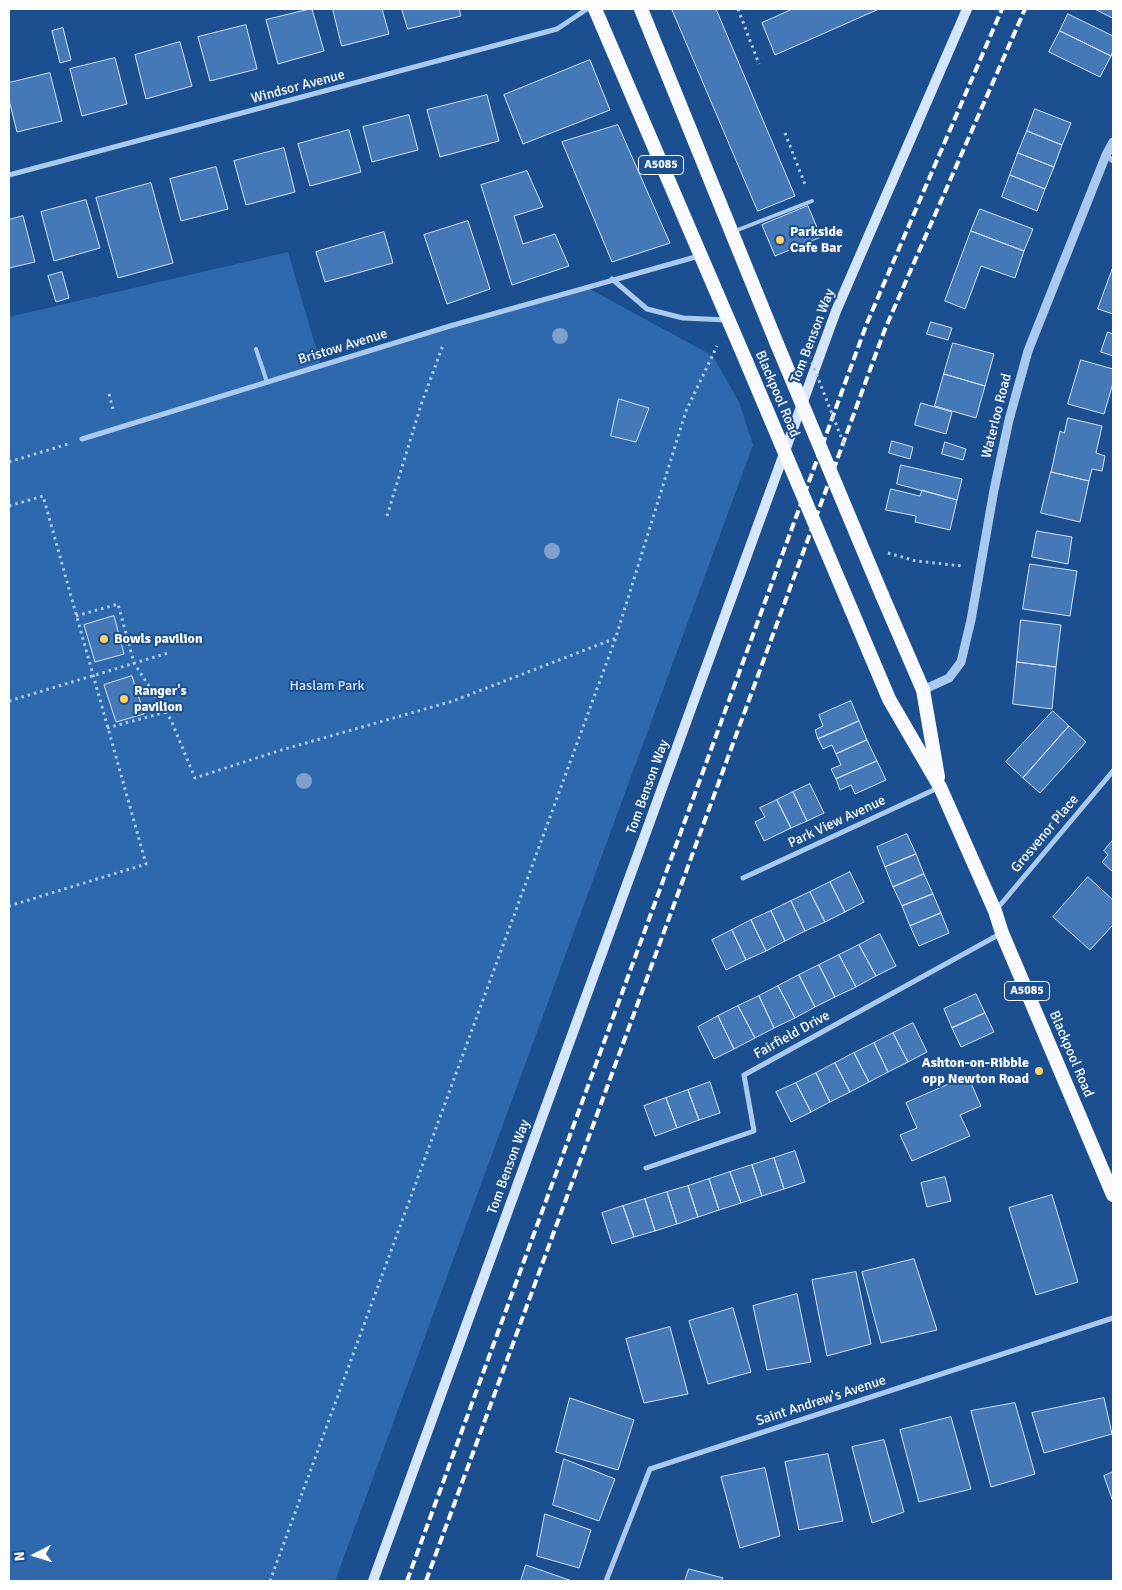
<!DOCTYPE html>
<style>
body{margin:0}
#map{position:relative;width:1122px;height:1590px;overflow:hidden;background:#1b4f8f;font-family:Signika,sans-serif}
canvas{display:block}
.frame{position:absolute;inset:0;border:10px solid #fff;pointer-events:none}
.north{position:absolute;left:10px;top:1530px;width:50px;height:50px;-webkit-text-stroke:4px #1b4f8f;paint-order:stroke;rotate:265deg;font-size:14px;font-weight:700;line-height:20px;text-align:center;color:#fff}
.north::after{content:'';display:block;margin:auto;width:18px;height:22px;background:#fff;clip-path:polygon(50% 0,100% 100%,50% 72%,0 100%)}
</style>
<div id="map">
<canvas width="1122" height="1590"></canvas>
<div class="frame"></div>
<div class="north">N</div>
</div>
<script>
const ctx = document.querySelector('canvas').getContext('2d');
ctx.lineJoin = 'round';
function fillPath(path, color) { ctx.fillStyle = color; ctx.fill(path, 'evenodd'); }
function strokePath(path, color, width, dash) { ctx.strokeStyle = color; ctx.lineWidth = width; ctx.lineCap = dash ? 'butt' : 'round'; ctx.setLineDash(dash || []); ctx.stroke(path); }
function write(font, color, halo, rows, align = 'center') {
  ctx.font = font + ' Signika,sans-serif'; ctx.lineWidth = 4; ctx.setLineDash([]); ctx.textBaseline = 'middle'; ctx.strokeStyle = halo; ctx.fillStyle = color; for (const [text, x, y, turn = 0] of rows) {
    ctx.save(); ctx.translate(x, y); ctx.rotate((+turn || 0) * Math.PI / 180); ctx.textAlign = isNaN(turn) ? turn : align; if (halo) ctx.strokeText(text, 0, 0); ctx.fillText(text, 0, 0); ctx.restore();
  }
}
const green = new Path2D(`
 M 288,252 L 321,365 L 586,287 L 713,356 L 739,402 L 753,445 L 335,1581 L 9,1581 L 9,317 Z`);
const building = new Path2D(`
 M 310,9 L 312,9 L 324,51 L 278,64 L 266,20 Z
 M 333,9 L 382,9 L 389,34 L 342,46 Z
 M 402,9 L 459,9 L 461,16 L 408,29 Z
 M 672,9 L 716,9 L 795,196 L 758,211 Z
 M 793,9 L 879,9 L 775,55 L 762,23 Z
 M 1095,9 L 1113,9 L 1113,18 Z
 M 1068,14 L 1113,36 L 1113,51 L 1111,56 L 1060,31 Z
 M 246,25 L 257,69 L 210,81 L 198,37 Z
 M 63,28 L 71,60 L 60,63 L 52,31 Z
 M 1060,31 L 1111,56 L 1100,77 L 1049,52 Z
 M 180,42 L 192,86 L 146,99 L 135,55 Z
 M 115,58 L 127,104 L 82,116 L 70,69 Z
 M 590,60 L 610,110 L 523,144 L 504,95 Z
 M 50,73 L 62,121 L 17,132 L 9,100 L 9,83 Z
 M 487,95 L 499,141 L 440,157 L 427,110 Z
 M 1035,109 L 1071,123 L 1062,145 L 1027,131 Z
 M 409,115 L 418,150 L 372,162 L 363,127 Z
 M 618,125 L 670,243 L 612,262 L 562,142 Z
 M 349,130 L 361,172 L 310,186 L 298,144 Z
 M 1027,131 L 1062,145 L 1054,167 L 1018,153 Z
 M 284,148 L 295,192 L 246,205 L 234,161 Z
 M 1018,153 L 1054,167 L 1045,189 L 1010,175 Z
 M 216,167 L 228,209 L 181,221 L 170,179 Z
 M 527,171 L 543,207 L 514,216 L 523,244 L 555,234 L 569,266 L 512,285 L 481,185 Z
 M 1010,175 L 1045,189 L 1037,211 L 1002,197 Z
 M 151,183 L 173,263 L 118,278 L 96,198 Z
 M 86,200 L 100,248 L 54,261 L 41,212 Z
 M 808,206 L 821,237 L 775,256 L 762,225 Z
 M 980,209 L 1033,229 L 1024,251 L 971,231 Z
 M 23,216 L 35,262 L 9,268 L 9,220 Z
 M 468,221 L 490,289 L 447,304 L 424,235 Z
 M 971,231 L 1024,251 L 1015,278 L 981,266 L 965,309 L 945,301 Z
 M 384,232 L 393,263 L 325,282 L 316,252 Z
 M 1113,267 L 1113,314 L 1098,309 Z
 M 62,272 L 69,298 L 56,302 L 48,276 Z
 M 931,322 L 952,328 L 948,340 L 927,334 Z
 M 1108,332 L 1113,334 L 1113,356 L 1101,352 Z
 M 953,343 L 994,354 L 985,386 L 944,374 Z
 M 1081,360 L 1113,369 L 1113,383 L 1104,414 L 1068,404 Z
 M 944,374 L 985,386 L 976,418 L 935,406 Z
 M 619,399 L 649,408 L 636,442 L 611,436 Z
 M 921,403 L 952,412 L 946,434 L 915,425 Z
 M 1068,418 L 1102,426 L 1096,453 L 1105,456 L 1102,471 L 1092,469 L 1089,481 L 1051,472 L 1060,431 L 1064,433 Z
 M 892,441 L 913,447 L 910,459 L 889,453 Z
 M 945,442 L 966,449 L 963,460 L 942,454 Z
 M 901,465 L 962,479 L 957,500 L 897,484 Z
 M 1051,472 L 1089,481 L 1080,522 L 1041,513 Z
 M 891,489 L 920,496 L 922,490 L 957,500 L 950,530 L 915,522 L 916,516 L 886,510 Z
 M 1037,531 L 1072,537 L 1068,564 L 1032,557 Z
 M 1030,564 L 1077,571 L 1070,616 L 1023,609 Z
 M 114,616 L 124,654 L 95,662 L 84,625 Z
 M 1021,620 L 1061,625 L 1056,667 L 1017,662 Z
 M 1017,662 L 1056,667 L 1052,709 L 1013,704 Z
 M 132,676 L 144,714 L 116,722 L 104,685 Z
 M 851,701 L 859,721 L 818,739 L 815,730 L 823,726 L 819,715 Z
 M 1053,711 L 1069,726 L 1023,778 L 1006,762 Z
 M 859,721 L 867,740 L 836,754 L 832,745 L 823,749 L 818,739 Z
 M 1069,726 L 1086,742 L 1040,793 L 1023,778 Z
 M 867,740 L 877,761 L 836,779 L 831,769 L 841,765 L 836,754 Z
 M 877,761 L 886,780 L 855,794 L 851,785 L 840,790 L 836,779 Z
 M 810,784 L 824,813 L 807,821 L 793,792 Z
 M 793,792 L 807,821 L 791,828 L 777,800 Z
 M 777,800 L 791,828 L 764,841 L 755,822 L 765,817 L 760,808 Z
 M 907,834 L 916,854 L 885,867 L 877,847 Z
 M 1113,840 L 1113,872 L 1102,862 L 1108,855 L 1104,851 Z
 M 916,854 L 924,874 L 893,887 L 885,867 Z
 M 850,872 L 864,902 L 845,912 L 830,882 Z
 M 924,874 L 933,894 L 902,906 L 893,887 Z
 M 1088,877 L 1113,900 L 1113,925 L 1090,950 L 1053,917 Z
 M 830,882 L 845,912 L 825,922 L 810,892 Z
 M 810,892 L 825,922 L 805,931 L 791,901 Z
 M 933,894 L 941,913 L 910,926 L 902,906 Z
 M 791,901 L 805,931 L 785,941 L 771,911 Z
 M 771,911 L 785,941 L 766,951 L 751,920 Z
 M 941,913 L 949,933 L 919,946 L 910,926 Z
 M 751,920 L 766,951 L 746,960 L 732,930 Z
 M 732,930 L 746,960 L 726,970 L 712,940 Z
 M 880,934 L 896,966 L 876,976 L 859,945 Z
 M 859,945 L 876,976 L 856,987 L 839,955 Z
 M 839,955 L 856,987 L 835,997 L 819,965 Z
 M 819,965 L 835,997 L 815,1007 L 799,975 Z
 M 799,975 L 815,1007 L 795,1018 L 778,986 Z
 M 778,986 L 795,1018 L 774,1028 L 759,996 Z
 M 976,994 L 985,1013 L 952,1028 L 944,1009 Z
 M 759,996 L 774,1028 L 755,1038 L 738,1006 Z
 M 738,1006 L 755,1038 L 734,1049 L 718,1016 Z
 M 985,1013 L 994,1032 L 961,1047 L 952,1028 Z
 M 718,1016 L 734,1049 L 714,1059 L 698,1027 Z
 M 913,1023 L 927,1052 L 908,1062 L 893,1033 Z
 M 893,1033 L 908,1062 L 888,1072 L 874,1043 Z
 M 874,1043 L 888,1072 L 869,1082 L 854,1053 Z
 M 854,1053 L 869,1082 L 850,1092 L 835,1063 Z
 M 835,1063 L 850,1092 L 830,1102 L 816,1073 Z
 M 816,1073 L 830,1102 L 811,1112 L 796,1083 Z
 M 968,1076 L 981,1106 L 960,1115 L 970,1136 L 912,1161 L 900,1135 L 917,1128 L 906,1103 Z
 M 710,1082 L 720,1113 L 699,1120 L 688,1090 Z
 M 796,1083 L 811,1112 L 791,1122 L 776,1092 Z
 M 688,1090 L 699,1120 L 677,1128 L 666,1098 Z
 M 666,1098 L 677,1128 L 655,1136 L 644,1106 Z
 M 795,1151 L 805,1182 L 784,1189 L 774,1158 Z
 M 774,1158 L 784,1189 L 762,1196 L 752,1165 Z
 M 752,1165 L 762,1196 L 741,1203 L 730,1172 Z
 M 730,1172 L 741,1203 L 719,1210 L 709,1179 Z
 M 945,1177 L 951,1201 L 927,1207 L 921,1183 Z
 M 709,1179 L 719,1210 L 698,1217 L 688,1186 Z
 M 688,1186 L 698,1217 L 677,1224 L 667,1192 Z
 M 667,1192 L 677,1224 L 655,1231 L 645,1199 Z
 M 1052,1195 L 1078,1282 L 1036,1295 L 1009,1208 Z
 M 645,1199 L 655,1231 L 634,1237 L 623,1206 Z
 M 623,1206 L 634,1237 L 612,1244 L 602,1213 Z
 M 914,1259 L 937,1330 L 881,1343 L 862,1272 Z
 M 856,1272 L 871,1344 L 827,1356 L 812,1280 Z
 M 797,1294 L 811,1362 L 767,1370 L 753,1306 Z
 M 733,1308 L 751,1372 L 708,1384 L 689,1321 Z
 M 670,1327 L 688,1394 L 644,1403 L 626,1339 Z
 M 570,1398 L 634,1420 L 618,1470 L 556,1452 Z
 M 1104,1398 L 1112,1434 L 1044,1453 L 1032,1413 Z
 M 1015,1403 L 1035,1474 L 991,1487 L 971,1411 Z
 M 951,1417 L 971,1489 L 919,1502 L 900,1430 Z
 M 884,1440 L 904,1512 L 872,1523 L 852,1447 Z
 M 828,1454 L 843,1521 L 799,1530 L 785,1462 Z
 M 564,1459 L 615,1479 L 599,1521 L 553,1505 Z
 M 765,1468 L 780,1536 L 740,1548 L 721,1477 Z
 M 1113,1472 L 1113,1502 L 1104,1476 Z
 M 545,1514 L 591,1530 L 579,1568 L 537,1556 Z
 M 526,1565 L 572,1581 L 521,1581 Z
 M 689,1569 L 723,1578 L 721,1581 L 685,1581 Z`);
const path = new Path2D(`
 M 738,9 L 759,64
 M 785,133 L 806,187
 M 109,394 L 114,413
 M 9,462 L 68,444
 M 9,506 L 43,496 L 146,864 L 9,906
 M 387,516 L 421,405 L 443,345
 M 888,553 L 916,561 L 962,566
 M 76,616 L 118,604 L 134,663 L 171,720 L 195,778 L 278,751 L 453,701 L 616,638
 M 9,701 L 168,653
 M 107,728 L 166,712
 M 270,1581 L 616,637 L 686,411 L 717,346`);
const service = new Path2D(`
 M 735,231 L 812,201
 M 256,349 L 267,382`);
const minor = new Path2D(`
 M 1106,155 L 1113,161
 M 9,175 L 557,29 L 587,9
 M 612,279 L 647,309 L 683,318 L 727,320
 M 82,439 L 450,326 L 699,256
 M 743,878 L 938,788
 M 996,910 L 1113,771
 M 646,1168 L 754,1131 L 744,1075 L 1000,934
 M 606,1581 L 650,1469 L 1113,1318`);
const tertiary = new Path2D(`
 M 923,690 L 949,678 L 961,662 L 971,620 L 994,490 L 1009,420 L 1028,351 L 1106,155 L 1113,142`);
const secondary = new Path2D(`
 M 373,1581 L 836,311 L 967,9`);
const trunk = new Path2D(`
 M 595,9 L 746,361
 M 641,9 L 777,344
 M 882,595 L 923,690 L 938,777
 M 851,609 L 889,699 L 940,787 L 995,911 L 1002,933 L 1113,1195`);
const rail = new Path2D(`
 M 407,1581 L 867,323 L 1002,9
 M 426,1581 L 885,329 L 1025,9`);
const pathBridge = new Path2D(`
 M 807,350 L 845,447`);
const trunkBridge = new Path2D(`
 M 777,344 L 882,595
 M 746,361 L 851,609`);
const trees = [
 [560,336],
 [552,551],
 [304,781]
];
const markers = [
 [780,240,5,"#ffd166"],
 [104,639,5,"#ffd166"],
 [124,699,5,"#ffd166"],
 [1039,1071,5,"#ffd166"]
];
const shields = [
 [661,165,45],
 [1027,991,45]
];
const shieldNames = [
 ["A5085",661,165],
 ["A5085",1027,991]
];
const streetNames = [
 ["Windsor Avenue",298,87,-15],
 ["Tom Benson Way",813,336,-69],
 ["Bristow Avenue",343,347,-17],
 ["Blackpool Road",777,394,67],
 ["Waterloo Road",997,416,-76],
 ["Tom Benson Way",648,787,-70],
 ["Park View Avenue",837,822,-25],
 ["Grosvenor Place",1045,834,-50],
 ["Fairfield Drive",792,1035,-29],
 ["Blackpool Road",1071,1054,67],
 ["Tom Benson Way",509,1167,-70],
 ["Saint Andrew's Avenue",821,1401,-18]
];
const poiNames = [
 ["Parkside",790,232],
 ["Cafe Bar",790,248],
 ["Bowls pavilion",114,639],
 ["Ranger's",134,691],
 ["pavilion",134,707],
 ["Ashton-on-Ribble",1029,1063,"right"],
 ["opp Newton Road",1029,1079,"right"]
];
const parkNames = [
 ["Haslam Park",327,686]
];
fillPath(green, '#2e69ad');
fillPath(building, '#4478b7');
strokePath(building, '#cfe3fa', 1);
strokePath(path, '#a9c9ee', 3, [2.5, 4]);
strokePath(service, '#a9c9ee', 4);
strokePath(minor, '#a9c9ee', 5);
strokePath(tertiary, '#a9c9ee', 9);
strokePath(secondary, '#d6e6fa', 10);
strokePath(trunk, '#f8faff', 14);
strokePath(rail, '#fff', 4, [9, 4]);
strokePath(pathBridge, '#a9c9ee', 3, [2.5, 4]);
strokePath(trunkBridge, '#f8faff', 14);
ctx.fillStyle = '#7ea0ca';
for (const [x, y] of trees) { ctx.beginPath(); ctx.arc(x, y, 8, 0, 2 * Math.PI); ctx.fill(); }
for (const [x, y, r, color] of markers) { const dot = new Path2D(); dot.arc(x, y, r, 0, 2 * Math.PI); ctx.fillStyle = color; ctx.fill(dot); strokePath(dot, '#1b4f8f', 2); }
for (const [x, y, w] of shields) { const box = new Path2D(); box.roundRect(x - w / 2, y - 9.5, w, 19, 4); ctx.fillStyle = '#1b4f8f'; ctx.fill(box); strokePath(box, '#fff', 1); }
write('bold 12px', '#fff', null, shieldNames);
write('14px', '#fff', '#1b4f8f', streetNames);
write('bold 14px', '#fff', '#1b4f8f', poiNames, 'left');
write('14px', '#cfe3fa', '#1b4f8f', parkNames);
</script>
